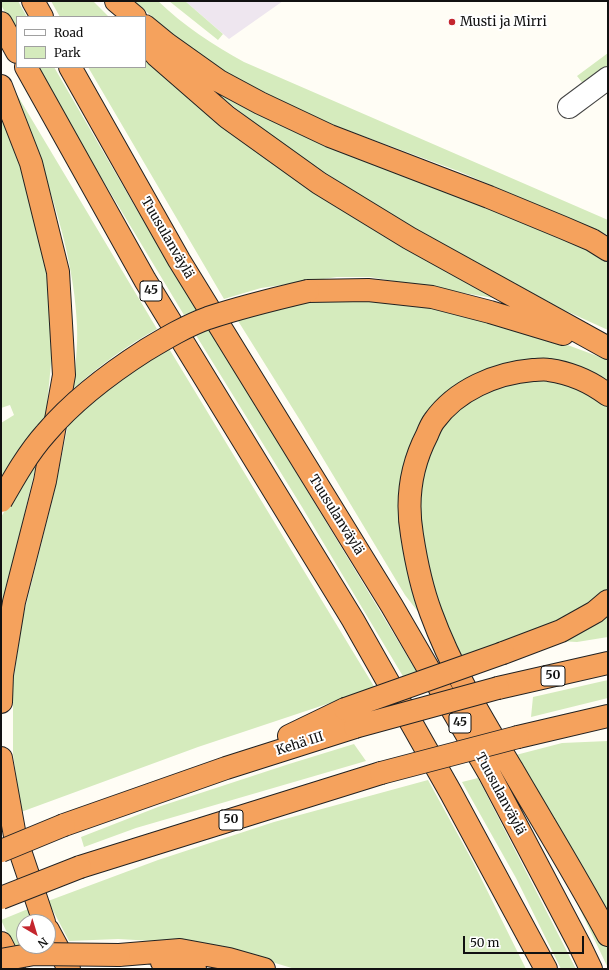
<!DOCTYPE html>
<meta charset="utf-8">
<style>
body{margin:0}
#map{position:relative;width:609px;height:970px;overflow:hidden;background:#fffdf5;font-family:Merriweather,serif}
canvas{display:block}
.frame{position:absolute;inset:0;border:2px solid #111;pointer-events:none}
.legend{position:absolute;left:16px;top:16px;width:130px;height:52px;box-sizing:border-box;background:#fff;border:1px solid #a0a0a0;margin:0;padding:5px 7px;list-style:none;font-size:12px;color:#111}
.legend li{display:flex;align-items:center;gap:8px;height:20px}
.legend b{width:20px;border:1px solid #a0a0a0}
.north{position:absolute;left:16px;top:914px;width:40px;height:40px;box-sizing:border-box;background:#fff;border:1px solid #a0a0a0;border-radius:50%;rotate:142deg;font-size:11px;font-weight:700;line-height:16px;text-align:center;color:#111}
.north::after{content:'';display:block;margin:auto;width:14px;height:18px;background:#c4262e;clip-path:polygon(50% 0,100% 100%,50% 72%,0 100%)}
.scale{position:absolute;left:463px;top:936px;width:121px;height:18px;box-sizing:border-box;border:2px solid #111;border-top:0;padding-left:5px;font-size:12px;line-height:14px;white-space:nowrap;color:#111;-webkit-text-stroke:3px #fff;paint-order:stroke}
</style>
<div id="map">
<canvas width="609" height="970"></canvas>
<div class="frame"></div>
<ul class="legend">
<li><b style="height:5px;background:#fff"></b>Road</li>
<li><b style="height:11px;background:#d5ebbd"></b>Park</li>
</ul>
<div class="north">N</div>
<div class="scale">50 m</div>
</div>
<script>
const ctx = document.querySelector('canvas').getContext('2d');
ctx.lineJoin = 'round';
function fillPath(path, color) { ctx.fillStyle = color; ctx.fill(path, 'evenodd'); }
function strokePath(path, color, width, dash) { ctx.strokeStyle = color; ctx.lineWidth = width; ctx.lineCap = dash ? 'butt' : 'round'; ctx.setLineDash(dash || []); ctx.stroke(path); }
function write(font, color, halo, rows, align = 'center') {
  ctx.font = font + ' Merriweather,serif'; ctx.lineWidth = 4; ctx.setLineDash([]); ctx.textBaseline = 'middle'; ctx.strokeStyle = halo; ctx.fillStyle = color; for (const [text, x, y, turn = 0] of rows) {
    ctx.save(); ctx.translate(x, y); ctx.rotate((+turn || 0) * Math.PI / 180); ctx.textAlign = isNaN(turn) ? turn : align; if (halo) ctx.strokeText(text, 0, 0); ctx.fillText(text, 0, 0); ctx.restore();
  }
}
const industrial = new Path2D(`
 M 185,1 L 283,1 L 229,39 Z`);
const green = new Path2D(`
 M 1,1 L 18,1 L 27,17 L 17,17 L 17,33 L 1,5 Z
 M 51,1 L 93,1 L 109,17 L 60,17 Z
 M 134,1 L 158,1 C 184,26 213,45 244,62 L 608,220 L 608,235 L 458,171 L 325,122 L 281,103 L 229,74 L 179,40 Z
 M 169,1 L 185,1 L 223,34 L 218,40 Z
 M 608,53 L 608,69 L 585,86 L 577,76 Z
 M 145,54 L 499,299 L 370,277 L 337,277 L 261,288 L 224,299 L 88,67 L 145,67 Z
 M 36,67 L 54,67 L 141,217 L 197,310 L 184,315 L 66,119 Z
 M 203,79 L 522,218 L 608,260 L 608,330 L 564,310 L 449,248 L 377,206 L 304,159 L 258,126 L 213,90 Z
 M 13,88 L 157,329 C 126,346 99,366 73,389 C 75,368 78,347 77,326 C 74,247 41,161 13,88 Z
 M 1,107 L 11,132 L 46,259 L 53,343 L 47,405 L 45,420 L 1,481 L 1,423 L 14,415 L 10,405 L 1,408 Z
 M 312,299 L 414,301 L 519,327 L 608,360 L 608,381 L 583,369 L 531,361 L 497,366 L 468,379 L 407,461 L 400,487 L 399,510 L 401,540 L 410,585 L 419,613 L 405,595 L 303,425 L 235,316 Z
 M 208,327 L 418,674 L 404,678 L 302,507 L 194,332 Z
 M 168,347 L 375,688 L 198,747 L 21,812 L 13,754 L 13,683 L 23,617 L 54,493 L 68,425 L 92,400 Z
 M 542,378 L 570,383 L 608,403 L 608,588 C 566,623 511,640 461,659 C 448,627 435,595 426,562 C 424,554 423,546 422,538 C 413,472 434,406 503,384 C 515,380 530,380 542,378 Z
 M 38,457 L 1,612 L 1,517 Z
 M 608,613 L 608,637 L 577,642 L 558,641 Z
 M 608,680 L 608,698 L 531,717 L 533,697 Z
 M 608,741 L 608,913 L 598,893 L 512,756 L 562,743 Z
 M 354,744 L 366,761 L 136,828 L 84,847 L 81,837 L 158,807 L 289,764 Z
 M 478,778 L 576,969 L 561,969 L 516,878 L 462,782 Z
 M 428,780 L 473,862 L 526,969 L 295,969 L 242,953 L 189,943 L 118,939 L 69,941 L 48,901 L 158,860 L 274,822 Z
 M 576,901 L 582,902 L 587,908 L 608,948 L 608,968 Z
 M 28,909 L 34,922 L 24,922 L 24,946 L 14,947 L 1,920 Z`);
const minor = new Path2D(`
 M 569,107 L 608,78`);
const highway = new Path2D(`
 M 33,1 L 42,17
 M 116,1 L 135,17
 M 1,23 L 17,52
 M 145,26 L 167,44 L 219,81 L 260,103 L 330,136 L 489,197 L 564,228 L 592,240 L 608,250
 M 145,42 L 157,56 L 227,117 L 319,183 L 409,238 L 608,348
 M 26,67 L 145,280 L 353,620 L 451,793 L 546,969
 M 70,67 L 179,260 L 392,606 L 489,773 L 579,944 L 591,969
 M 1,86 L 31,163 L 58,272 L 64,375 L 45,481 L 14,602 L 2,675 L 1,702
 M 308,291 L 368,290 L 432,297 L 490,312 L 563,334
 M 608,395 C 591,382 570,373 549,370 C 544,369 538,370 533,370 C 496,373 456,390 434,421 C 431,425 429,430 427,435 C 411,466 406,500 412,535 C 416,561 422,589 431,613 C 451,668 482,719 512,769 C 544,824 578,879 608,935
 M 503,653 L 561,631 L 595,612 L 608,601
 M 498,688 L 608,663
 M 289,736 L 345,709
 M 518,737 L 608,716
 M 1,758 L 15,836 L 44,922
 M 64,825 L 226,768 L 355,727
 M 80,867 L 381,773
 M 48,930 L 69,969
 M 1,943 L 14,969
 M 119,955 L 180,950 L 229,959 L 264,969
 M 162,962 L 195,969`);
const highwayBridge = new Path2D(`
 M 1,501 C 14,478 28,453 46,433 C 74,400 110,373 146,350 C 166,338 186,326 208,318 C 241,307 274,299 308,291
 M 345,709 L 503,653
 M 355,727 L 498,688
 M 381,773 L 518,737
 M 1,851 L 64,825
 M 1,898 L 80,867
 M 1,960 L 34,954 L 119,955`);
const markers = [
 [452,22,4,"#c4262e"]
];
const shields = [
 [151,291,22],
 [553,676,24],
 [460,723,22],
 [231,820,24]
];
const shieldNames = [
 ["45",151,291],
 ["50",553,676],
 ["45",460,723],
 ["50",231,820]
];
const poiNames = [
 ["Musti ja Mirri",460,22]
];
const streetNames = [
 ["Tuusulanväylä",167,238,60],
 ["Tuusulanväylä",336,515,58],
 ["Kehä III",300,744,-18],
 ["Tuusulanväylä",500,794,62]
];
fillPath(industrial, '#eee6ef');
fillPath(green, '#d5ebbd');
strokePath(minor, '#444', 24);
strokePath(highway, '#222', 24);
strokePath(minor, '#fff', 22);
strokePath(highway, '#f5a25d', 22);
strokePath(highwayBridge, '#222', 24, []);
strokePath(highwayBridge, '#f5a25d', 22);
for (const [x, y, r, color] of markers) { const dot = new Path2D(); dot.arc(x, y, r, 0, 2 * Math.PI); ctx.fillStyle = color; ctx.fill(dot); strokePath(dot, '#fff', 1.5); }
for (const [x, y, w] of shields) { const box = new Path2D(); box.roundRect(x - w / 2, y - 10, w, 20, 3); ctx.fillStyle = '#fff'; ctx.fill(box); strokePath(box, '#111', 1); }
write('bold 12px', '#111', null, shieldNames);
write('13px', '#111', '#fff', poiNames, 'left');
write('13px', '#111', '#fff', streetNames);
</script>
